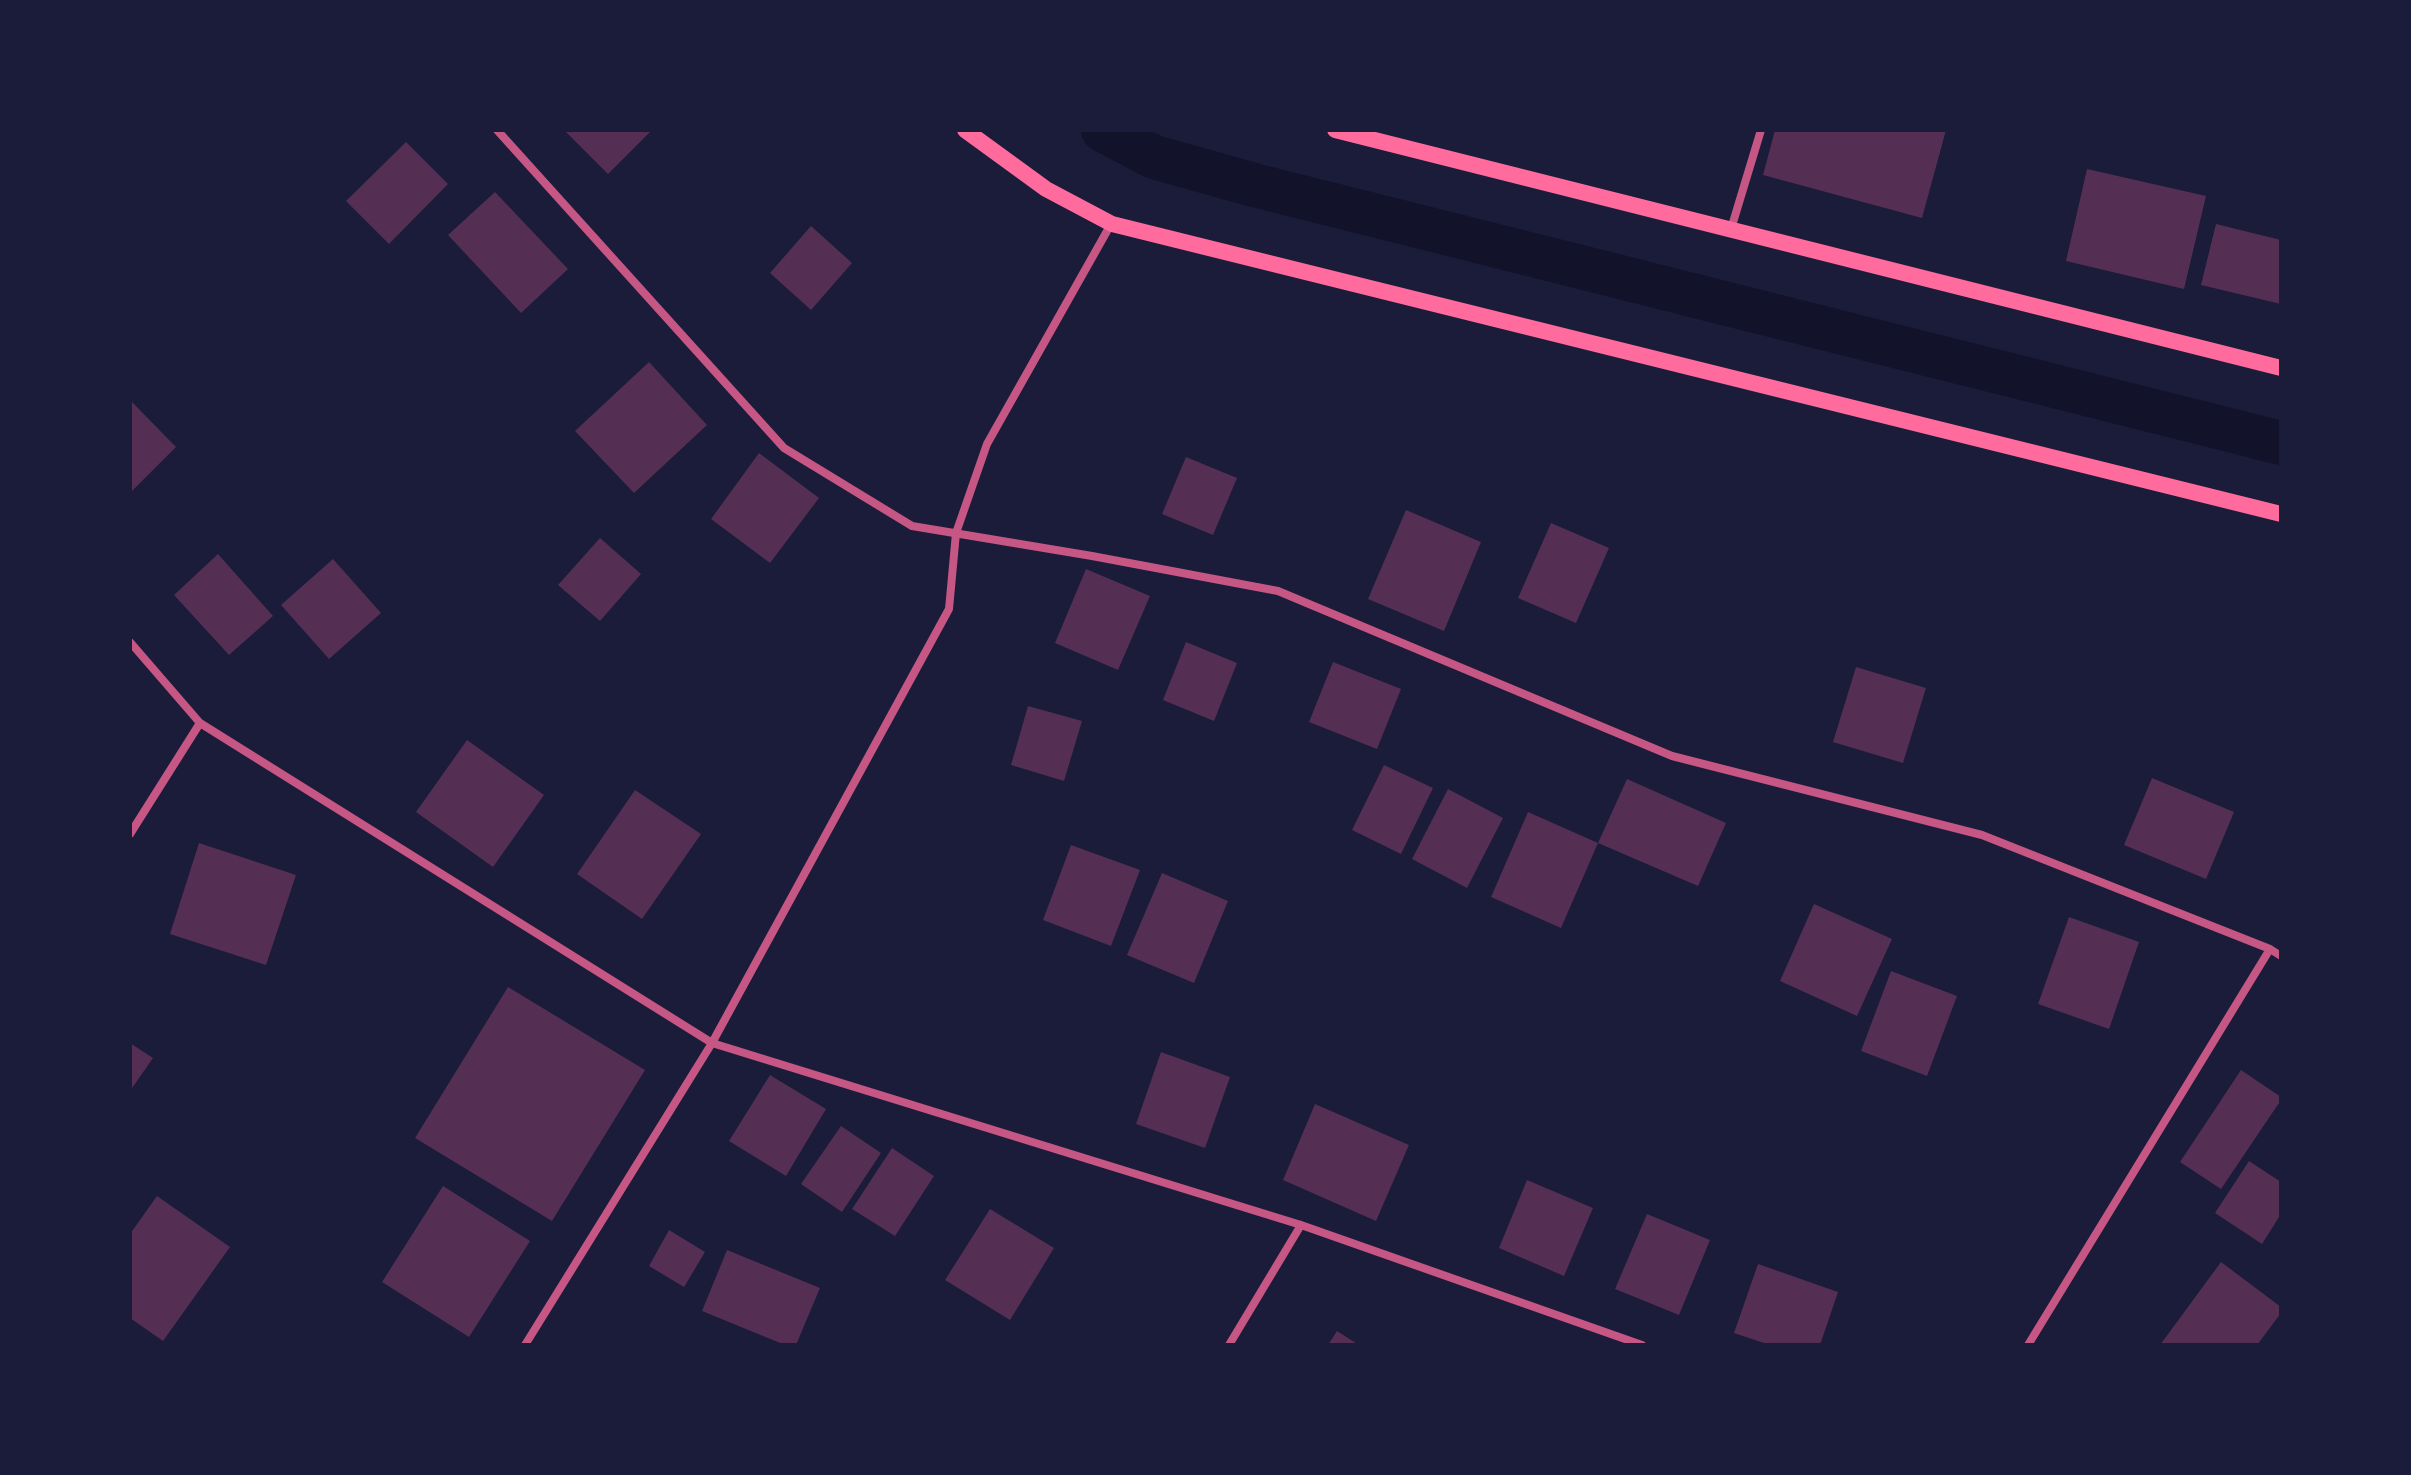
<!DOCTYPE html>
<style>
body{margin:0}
#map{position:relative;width:2411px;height:1475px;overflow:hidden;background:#1b1b3a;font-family:"Sofia Sans Condensed",sans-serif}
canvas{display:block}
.frame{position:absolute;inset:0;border:132px solid #1b1b3a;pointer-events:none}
</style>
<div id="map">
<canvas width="2411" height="1475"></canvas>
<div class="frame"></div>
</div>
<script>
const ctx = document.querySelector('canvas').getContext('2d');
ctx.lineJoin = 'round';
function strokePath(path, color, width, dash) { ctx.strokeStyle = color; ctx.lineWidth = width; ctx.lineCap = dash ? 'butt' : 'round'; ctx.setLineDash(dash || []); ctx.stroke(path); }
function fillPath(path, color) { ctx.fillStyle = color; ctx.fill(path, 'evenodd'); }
const canal = new Path2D(`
 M 1103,130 L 1154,157 L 1254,185 L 2281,443`);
const building = new Path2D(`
 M 564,130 L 652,130 L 608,174 Z
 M 1775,130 L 1946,130 L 1922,218 L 1763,175 Z
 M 406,142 L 448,184 L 389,244 L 346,201 Z
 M 2087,169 L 2206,196 L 2184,289 L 2066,261 Z
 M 495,192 L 568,269 L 521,313 L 448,235 Z
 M 2216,224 L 2281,240 L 2281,304 L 2201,285 Z
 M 811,226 L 852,263 L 811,310 L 770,273 Z
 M 649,362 L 707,425 L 634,493 L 575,431 Z
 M 130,400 L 176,447 L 130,493 Z
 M 759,453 L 819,498 L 770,563 L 711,519 Z
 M 1186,457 L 1237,478 L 1213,535 L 1162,514 Z
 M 1406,510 L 1481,542 L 1444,631 L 1368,599 Z
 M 1551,523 L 1609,548 L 1576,623 L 1518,598 Z
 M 600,538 L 641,574 L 600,621 L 558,585 Z
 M 218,554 L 273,616 L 229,655 L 174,595 Z
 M 333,559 L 381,613 L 329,659 L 281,605 Z
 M 1086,569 L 1150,596 L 1118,670 L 1055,643 Z
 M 1186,642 L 1237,663 L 1214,721 L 1163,700 Z
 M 1333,662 L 1401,689 L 1377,749 L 1309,722 Z
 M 1856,667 L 1926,688 L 1903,763 L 1833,742 Z
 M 1028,706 L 1082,721 L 1064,781 L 1011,765 Z
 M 467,740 L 544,795 L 493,867 L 416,812 Z
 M 1384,765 L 1433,788 L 1401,854 L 1352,830 Z
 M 2152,778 L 2234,812 L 2206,879 L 2124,845 Z
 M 1627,779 L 1726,823 L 1698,886 L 1598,843 Z
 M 1448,789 L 1503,818 L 1467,888 L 1412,859 Z
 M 635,790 L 701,834 L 642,919 L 577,874 Z
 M 1528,812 L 1598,843 L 1561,928 L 1491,897 Z
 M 199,843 L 296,875 L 266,965 L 170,934 Z
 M 1071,845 L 1140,870 L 1111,946 L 1043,920 Z
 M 1162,873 L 1228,901 L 1194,983 L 1127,955 Z
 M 1814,904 L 1892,939 L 1857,1016 L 1780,981 Z
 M 2069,917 L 2139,942 L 2109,1029 L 2038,1004 Z
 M 1891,971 L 1957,996 L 1927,1076 L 1861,1051 Z
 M 508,987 L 645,1070 L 552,1221 L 415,1138 Z
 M 130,1043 L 153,1058 L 130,1091 Z
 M 1161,1052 L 1230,1077 L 1205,1148 L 1136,1124 Z
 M 2241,1070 L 2281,1097 L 2281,1100 L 2221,1189 L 2180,1162 Z
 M 770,1075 L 826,1109 L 786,1176 L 729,1141 Z
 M 1315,1104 L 1409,1145 L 1376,1221 L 1283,1180 Z
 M 841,1126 L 881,1153 L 842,1212 L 801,1184 Z
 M 892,1148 L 934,1176 L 895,1236 L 852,1209 Z
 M 2249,1161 L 2281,1182 L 2281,1214 L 2262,1244 L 2215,1213 Z
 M 1527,1180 L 1593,1208 L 1564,1276 L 1499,1248 Z
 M 443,1186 L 530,1241 L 469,1337 L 382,1282 Z
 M 157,1196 L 230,1247 L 163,1341 L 130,1318 L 130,1234 Z
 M 990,1209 L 1054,1248 L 1010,1320 L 945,1280 Z
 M 1647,1214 L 1710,1240 L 1679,1315 L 1615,1289 Z
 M 669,1230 L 705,1252 L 684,1287 L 649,1266 Z
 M 727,1250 L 820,1288 L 796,1345 L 785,1345 L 702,1311 Z
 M 2221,1262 L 2281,1307 L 2281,1313 L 2257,1345 L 2160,1345 Z
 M 1758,1264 L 1838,1292 L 1820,1345 L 1770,1345 L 1734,1333 Z
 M 1337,1331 L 1359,1345 L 1328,1345 Z`);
const minor = new Path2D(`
 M 497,130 L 784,448 L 912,526 L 1092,556 L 1278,591 L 1672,756 L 1982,835 L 2270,949 L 2281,956
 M 1731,229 L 1761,130
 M 130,642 L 200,723 L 712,1043 L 1301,1225 L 1642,1345
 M 130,834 L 200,723
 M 525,1345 L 712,1043 L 949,609 L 956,533 L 987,444 L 1111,224
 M 1229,1345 L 1301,1225
 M 2028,1345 L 2270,949`);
const secondary = new Path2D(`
 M 965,130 L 1046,189 L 1112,224 L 2281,514
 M 1335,130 L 2281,368`);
strokePath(canal, '#12122b', 44);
fillPath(building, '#542f53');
strokePath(minor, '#c65784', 8);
strokePath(secondary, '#ff6b9d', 16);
</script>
